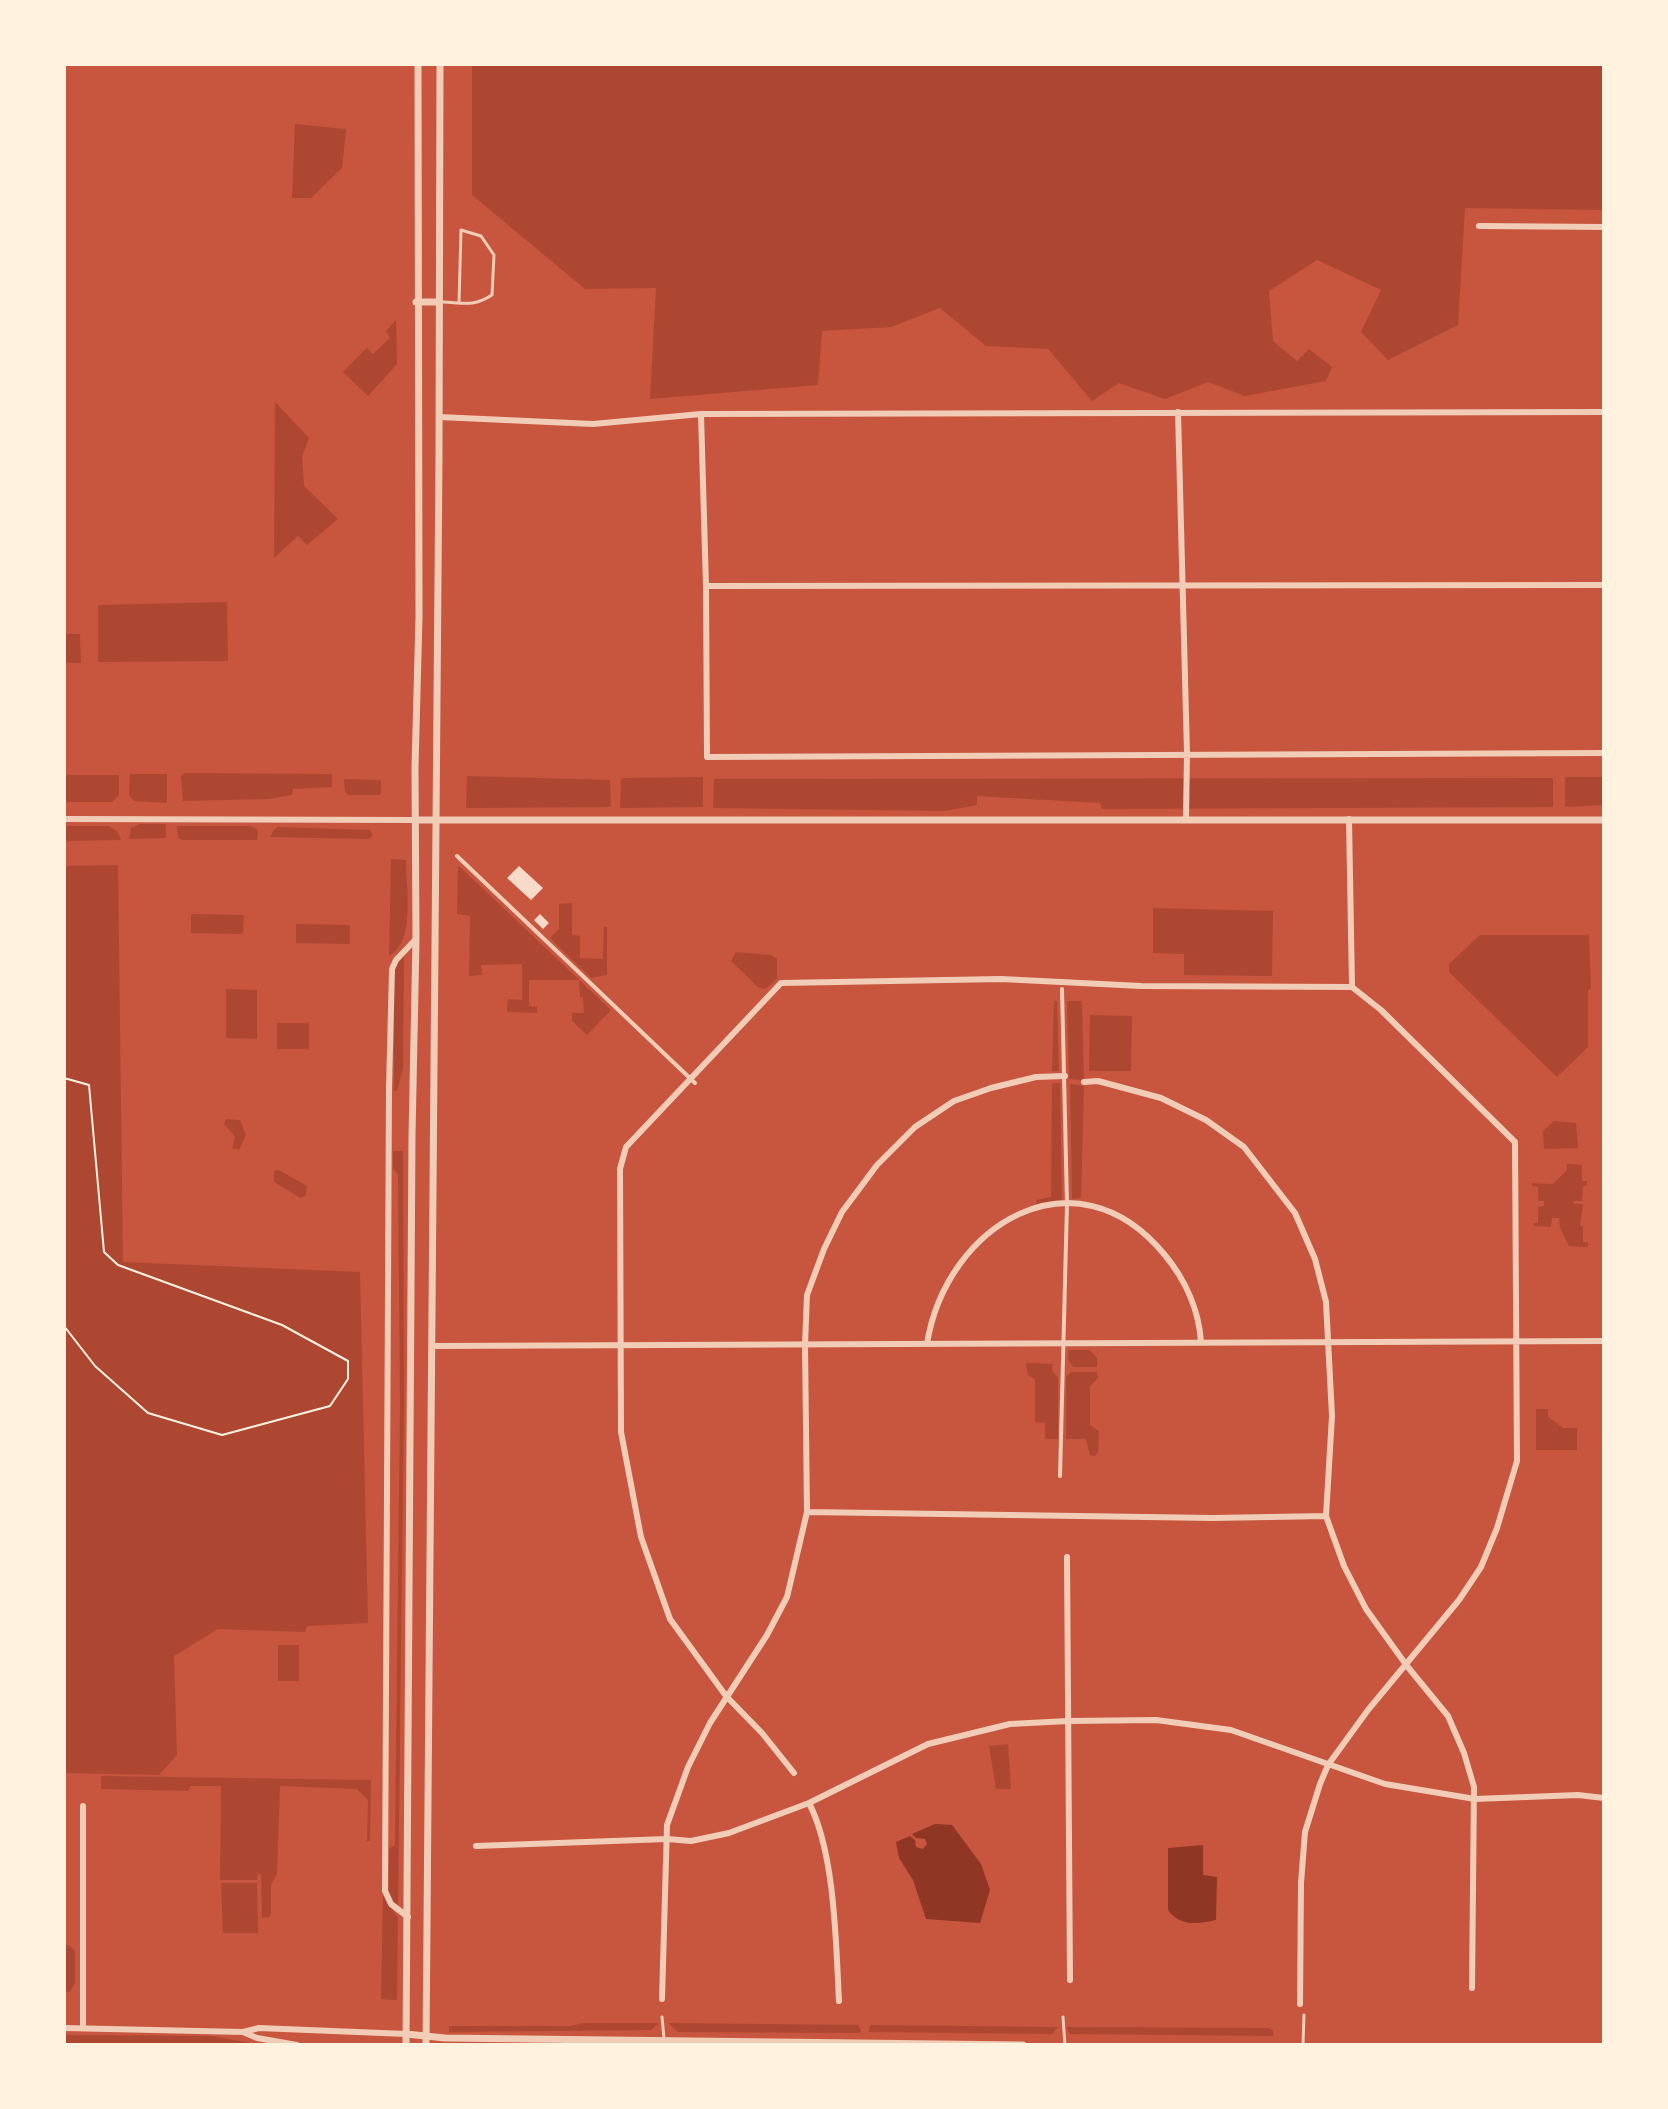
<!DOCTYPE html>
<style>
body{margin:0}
#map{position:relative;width:1668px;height:2109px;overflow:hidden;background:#c8553d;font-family:"Fira Sans Condensed",sans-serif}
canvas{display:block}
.frame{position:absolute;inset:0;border:66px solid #fff3e0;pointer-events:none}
</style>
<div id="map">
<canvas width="1668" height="2109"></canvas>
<div class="frame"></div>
</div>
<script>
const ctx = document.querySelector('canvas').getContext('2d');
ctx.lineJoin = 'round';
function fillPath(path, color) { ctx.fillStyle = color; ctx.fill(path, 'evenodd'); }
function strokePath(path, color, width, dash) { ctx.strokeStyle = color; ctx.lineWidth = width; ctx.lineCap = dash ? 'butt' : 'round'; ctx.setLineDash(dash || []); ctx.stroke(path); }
const green = new Path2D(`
 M 472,64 L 1604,64 L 1604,210 L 1465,208 L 1458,325 L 1388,360 L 1361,332 L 1381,290 L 1317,260 L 1269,291 L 1273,341 L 1297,361 L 1309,349 L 1332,367 L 1326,381 L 1245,396 L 1208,382 L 1165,399 L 1119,383 L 1092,401 L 1048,349 L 986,346 L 940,308 L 891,327 L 822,331 L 818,385 L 650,399 L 656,288 L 585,289 L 472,195 Z
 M 295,124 L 346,129 L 342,168 L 311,198 L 292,198 Z
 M 396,320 L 397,364 L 368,396 L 343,372 L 367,348 L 373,354 L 390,338 L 386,331 Z
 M 275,402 L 309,438 L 302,456 L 304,486 L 338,519 L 307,545 L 298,536 L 274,558 Z
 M 227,602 L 228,661 L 98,662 L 98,605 Z
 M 64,634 L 80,634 L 81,663 L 64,663 Z
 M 185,773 L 332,774 L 332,787 L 293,789 L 292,795 L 268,799 L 183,801 L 181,776 Z
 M 130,774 L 167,774 L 167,803 L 134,801 L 129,795 Z
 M 64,775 L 119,775 L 119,795 L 112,802 L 64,802 Z
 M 467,776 L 610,780 L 611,807 L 466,808 Z
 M 703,777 L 703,807 L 620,808 L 621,778 Z
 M 1565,777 L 1604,777 L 1604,805 L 1565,807 Z
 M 1553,778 L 1553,807 L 1102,809 L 1100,803 L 977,796 L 977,805 L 945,811 L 713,808 L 714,779 Z
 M 344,779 L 381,780 L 381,793 L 379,795 L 348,795 L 345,792 Z
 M 140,824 L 166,824 L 166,838 L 129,839 L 131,828 Z
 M 64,826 L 109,826 L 117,831 L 121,840 L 64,841 Z
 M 177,826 L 251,826 L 258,830 L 257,840 L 182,840 L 178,838 Z
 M 278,827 L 370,830 L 373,835 L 369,839 L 270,837 L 273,831 Z
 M 391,859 L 406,860 C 406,887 416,942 389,956 Z
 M 118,865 L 123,1262 L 360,1272 L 368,1623 L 307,1626 L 305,1632 L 218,1629 L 174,1656 L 177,1755 L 159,1775 L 64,1773 L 64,866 Z
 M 458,865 L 611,1010 L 587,1035 L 572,1021 L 572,1013 L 584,1013 L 583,997 L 580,997 L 579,980 L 529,980 L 529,1006 L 537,1007 L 537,1013 L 507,1012 L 508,999 L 522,1000 L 522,964 L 481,965 L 482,975 L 469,976 L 470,916 L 457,914 Z
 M 572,903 L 572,935 L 580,936 L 580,958 L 603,959 L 604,927 L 607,927 L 607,975 L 591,978 L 552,940 L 551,937 L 559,929 L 559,904 Z
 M 1153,908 L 1273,911 L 1272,976 L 1184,975 L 1184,954 L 1153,953 Z
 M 191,914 L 244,915 L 243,934 L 191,933 Z
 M 296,924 L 350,925 L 350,944 L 296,943 Z
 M 1480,935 L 1589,935 L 1591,989 L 1588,990 L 1588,1047 L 1557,1077 L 1449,972 L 1449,964 Z
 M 736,952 L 771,955 L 777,959 L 777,979 L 765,989 L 758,987 L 731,961 Z
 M 404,956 L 403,1069 L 397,1091 L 394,1091 L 394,972 L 397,963 Z
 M 226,989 L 257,990 L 257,1039 L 226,1038 Z
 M 1054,1001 L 1057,1001 L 1059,1071 L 1052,1071 Z
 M 1067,1001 L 1082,1001 L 1084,1080 L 1069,1079 Z
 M 1090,1015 L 1132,1016 L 1131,1071 L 1089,1071 Z
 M 277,1023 L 309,1023 L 309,1049 L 277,1049 Z
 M 1052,1083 L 1060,1083 L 1062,1201 L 1037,1205 L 1036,1200 L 1051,1197 Z
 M 1070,1084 L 1084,1086 L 1081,1198 L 1072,1199 Z
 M 226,1119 L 240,1120 L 246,1135 L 239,1150 L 232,1148 L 235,1137 L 224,1124 Z
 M 1554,1121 L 1576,1123 L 1578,1148 L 1544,1149 L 1543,1131 Z
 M 393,1151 L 403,1151 L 404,1403 L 398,1905 L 394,1903 L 389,1892 L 389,1849 L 395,1845 L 400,1403 L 398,1175 L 393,1168 Z
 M 1567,1164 L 1582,1165 L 1582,1181 L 1587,1181 L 1587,1186 L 1583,1186 L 1582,1201 L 1573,1201 L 1574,1204 L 1583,1204 L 1580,1225 L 1583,1226 L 1583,1242 L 1588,1242 L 1588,1247 L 1569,1246 L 1560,1228 L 1559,1218 L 1552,1218 L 1551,1227 L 1534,1226 L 1533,1223 L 1538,1223 L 1538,1207 L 1544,1206 L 1544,1201 L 1538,1201 L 1538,1187 L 1532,1186 L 1532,1183 L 1553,1184 L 1567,1170 Z
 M 279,1170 L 307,1186 L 306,1195 L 301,1198 L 274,1182 L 274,1171 Z
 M 1069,1350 L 1090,1350 L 1097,1358 L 1097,1367 L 1073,1367 L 1068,1359 Z
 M 1026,1363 L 1053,1364 L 1052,1370 L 1058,1378 L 1058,1439 L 1045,1439 L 1045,1423 L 1035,1422 L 1035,1379 L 1028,1375 Z
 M 1071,1372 L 1097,1372 L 1098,1378 L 1090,1386 L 1090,1425 L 1099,1431 L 1098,1452 L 1095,1456 L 1090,1455 L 1086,1439 L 1066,1439 L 1066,1377 Z
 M 1536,1409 L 1548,1409 L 1548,1417 L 1563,1428 L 1577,1428 L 1577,1450 L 1536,1450 Z
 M 278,1645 L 299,1645 L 299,1681 L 278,1681 Z
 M 1008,1744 L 1011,1789 L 996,1789 L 989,1746 Z
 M 101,1776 L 371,1780 L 370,1841 L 367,1841 L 368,1800 L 357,1789 L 280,1786 L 277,1874 L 271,1885 L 271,1913 L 269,1917 L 262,1918 L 261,1874 L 258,1874 L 257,1880 L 220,1880 L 221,1786 L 191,1786 L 188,1791 L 101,1789 Z
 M 221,1883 L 257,1883 L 258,1933 L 223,1933 Z
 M 383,1895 L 398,1918 L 397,2000 L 381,1999 Z
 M 64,1945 L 69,1945 L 75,1951 L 75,1983 L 70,1992 L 64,1992 Z
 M 584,2023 L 659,2023 L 651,2030 L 449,2032 L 449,2026 L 570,2026 Z
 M 668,2023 L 858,2025 L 861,2031 L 859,2033 L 678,2032 Z
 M 871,2025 L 1058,2027 L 1052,2034 L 869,2032 L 869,2027 Z
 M 1066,2027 L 1269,2028 L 1273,2031 L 1273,2036 L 1070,2034 Z
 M 64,2035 L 212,2036 L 262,2045 L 64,2045 Z`);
const water = new Path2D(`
 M 935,1824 L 952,1825 L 981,1864 L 990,1890 L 980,1923 L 926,1919 L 913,1880 L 899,1858 L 896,1842 L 910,1836 L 915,1840 L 916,1847 L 923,1849 L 927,1844 L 925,1839 L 916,1838 L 912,1834 Z
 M 1203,1845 L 1203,1875 L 1217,1877 L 1216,1920 C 1198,1924 1180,1927 1168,1910 L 1168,1848 Z`);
const building = new Path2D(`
 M 519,866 L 543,888 L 531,900 L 507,878 Z
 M 540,914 L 549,923 L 543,929 L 534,920 Z`);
const path = new Path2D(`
 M 64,1078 L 89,1085 L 104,1252 L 118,1265 L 282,1325 L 348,1361 L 348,1379 L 330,1406 L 222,1435 L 148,1413 L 95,1366 L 64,1326`);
const service = new Path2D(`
 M 443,302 C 464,303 473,307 492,295 L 494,255 L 481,236 L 461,230 L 459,303
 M 662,2017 L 664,2038
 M 1063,2017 L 1065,2045
 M 1303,2045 L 1304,2015`);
const pedestrian = new Path2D(`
 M 457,856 L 695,1083
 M 1060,1476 L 1067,1204 L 1062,989`);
const minor = new Path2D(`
 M 1479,226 L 1604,227
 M 1178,412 L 1187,753 L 1186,818
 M 701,414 L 706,586 L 707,757 L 1604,753
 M 439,417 L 593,424 L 701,414 L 1604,412
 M 706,586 L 1604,585
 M 64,819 L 415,820
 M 1349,819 L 1352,987
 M 1084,1082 L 1098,1081 L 1161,1098 L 1206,1120 L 1244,1147 L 1295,1213 L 1315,1259 L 1326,1302 L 1332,1416 L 1326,1516 L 1344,1566 L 1366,1609 L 1407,1666 L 1448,1716 L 1464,1753 L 1474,1787 L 1472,1988
 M 927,1344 C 946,1224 1076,1147 1164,1254 C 1185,1279 1199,1310 1201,1342
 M 433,1346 L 1604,1341
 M 807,1512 L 1213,1518 L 1326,1516
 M 1067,1557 L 1070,1980
 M 794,1773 L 762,1733 L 726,1696 L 670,1619 L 641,1537 L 621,1432 L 620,1169 L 626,1147 L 781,983 L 1001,979 L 1141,986 L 1352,987 L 1381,1010 L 1515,1142 L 1517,1461 L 1497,1528 L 1481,1567 L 1459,1600 L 1368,1710 L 1328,1765 L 1320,1784 L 1305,1832 L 1301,1883 L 1300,2004
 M 809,1803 C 835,1853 836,1944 839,2001
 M 476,1846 L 667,1839 L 691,1841 L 729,1833 L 809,1803 L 928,1744 L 1010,1724 L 1068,1721 L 1156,1720 L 1231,1730 L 1385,1784 L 1475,1799 L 1578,1795 L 1604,1798
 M 408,1917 L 391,1904 L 385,1891 L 389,1088 L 392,969 L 396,960 L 416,939
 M 662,1999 L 667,1825 L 688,1767 L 710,1723 L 767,1635 L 787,1597 L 807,1512 L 805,1345 L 807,1295 L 824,1249 L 842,1212 L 877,1165 L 915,1127 L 954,1101 L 991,1088 L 1036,1077 L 1065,1076
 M 64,2028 L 243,2032 L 259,2028 L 406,2034
 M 83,2028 L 83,1806
 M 243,2032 L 257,2038 L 297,2045`);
const tertiary = new Path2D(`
 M 416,302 L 439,302
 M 415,820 L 1604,820
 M 406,2034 L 445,2038 L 1023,2045
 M 406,2045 L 412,1136 L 416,939 L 415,767 L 419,617 L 418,64
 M 426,2045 L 439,456 L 440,64`);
fillPath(green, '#ae4732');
fillPath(water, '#8f3625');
fillPath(building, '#f7dbc8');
strokePath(path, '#fff3e0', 2);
strokePath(service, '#f1ccb7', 3);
strokePath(pedestrian, '#f1ccb7', 4);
strokePath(minor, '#f1ccb7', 6);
strokePath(tertiary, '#f1ccb7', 7);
</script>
